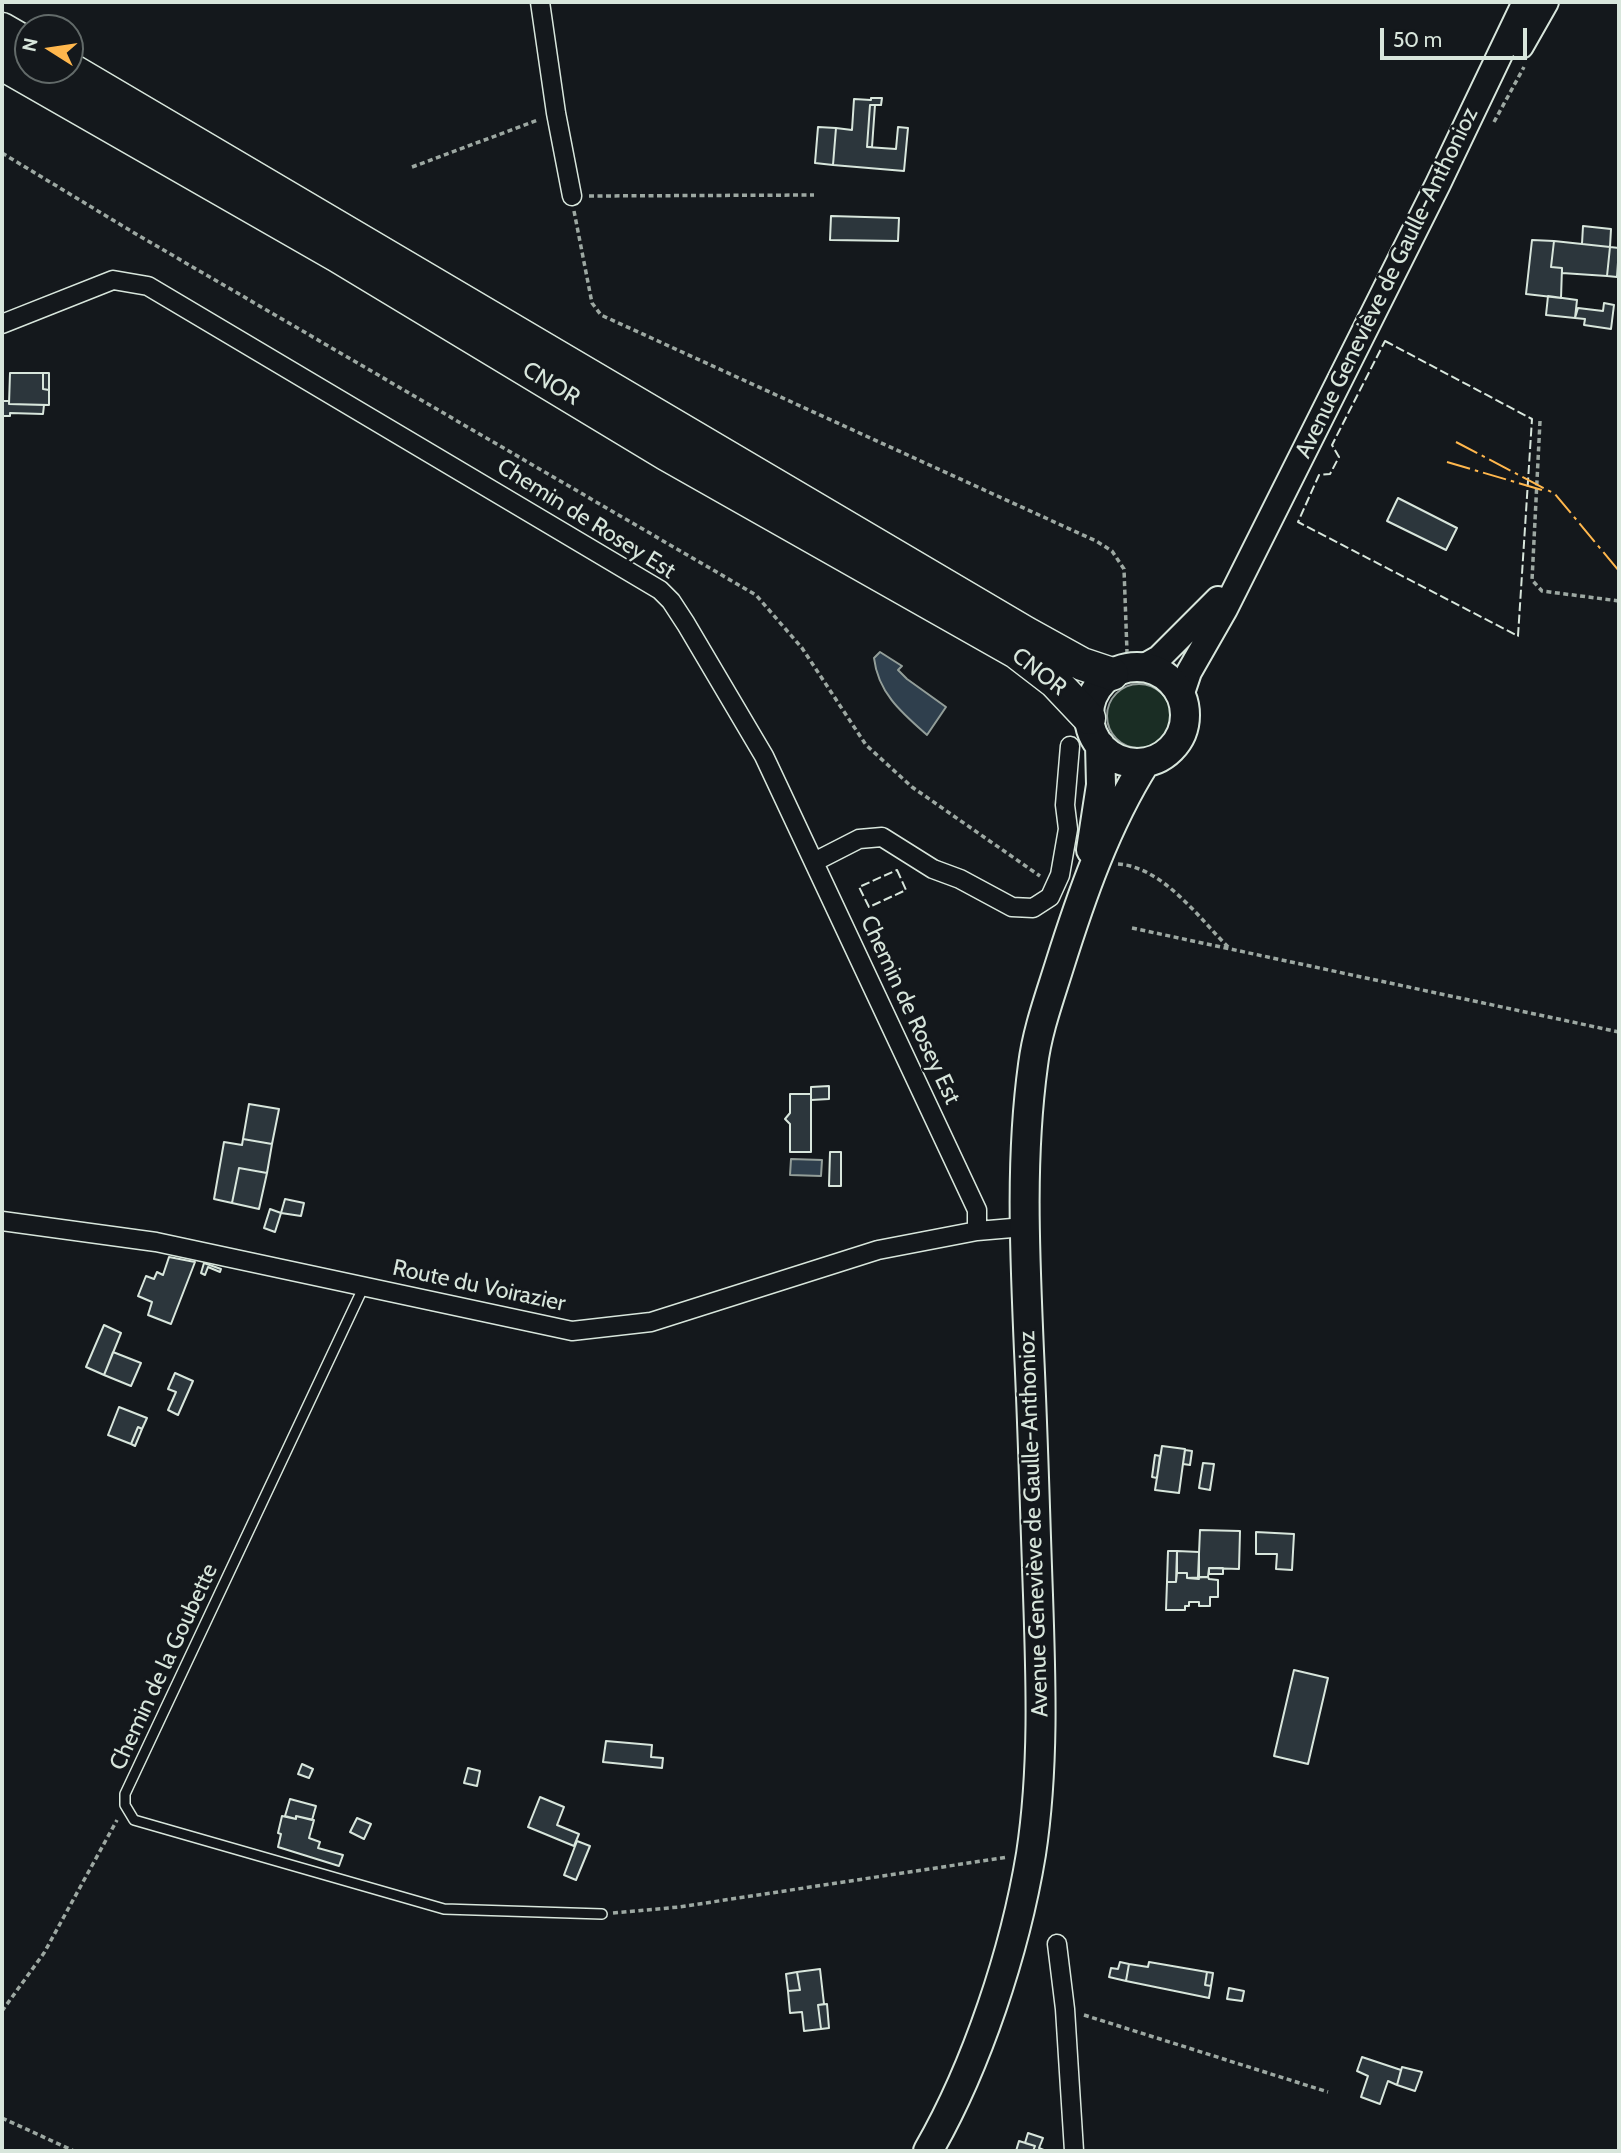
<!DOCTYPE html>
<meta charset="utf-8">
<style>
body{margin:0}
#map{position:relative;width:1621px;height:2153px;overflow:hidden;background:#14181c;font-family:Cabin,sans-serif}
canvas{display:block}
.frame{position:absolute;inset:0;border:4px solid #d8e6dc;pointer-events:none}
.north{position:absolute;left:14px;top:14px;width:70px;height:70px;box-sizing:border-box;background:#14181c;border:2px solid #626a69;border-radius:50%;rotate:282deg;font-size:19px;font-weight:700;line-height:28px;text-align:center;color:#d8e6dc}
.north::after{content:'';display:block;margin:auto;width:24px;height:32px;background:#ffb74d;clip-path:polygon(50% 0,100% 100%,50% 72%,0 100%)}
.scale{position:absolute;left:1380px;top:28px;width:147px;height:32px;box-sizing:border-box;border:4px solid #d8e6dc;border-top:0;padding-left:9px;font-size:21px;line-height:24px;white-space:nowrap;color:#d8e6dc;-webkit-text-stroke:5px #14181c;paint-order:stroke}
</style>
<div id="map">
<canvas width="1621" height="2153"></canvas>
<div class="frame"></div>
<div class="north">N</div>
<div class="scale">50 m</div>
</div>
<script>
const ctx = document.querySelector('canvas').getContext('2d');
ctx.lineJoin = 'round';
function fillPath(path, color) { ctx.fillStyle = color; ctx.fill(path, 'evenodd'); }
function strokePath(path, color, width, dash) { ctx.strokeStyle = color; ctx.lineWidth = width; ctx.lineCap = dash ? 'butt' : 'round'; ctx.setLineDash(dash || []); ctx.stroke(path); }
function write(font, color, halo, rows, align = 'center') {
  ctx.font = font + ' Cabin,sans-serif'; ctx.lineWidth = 5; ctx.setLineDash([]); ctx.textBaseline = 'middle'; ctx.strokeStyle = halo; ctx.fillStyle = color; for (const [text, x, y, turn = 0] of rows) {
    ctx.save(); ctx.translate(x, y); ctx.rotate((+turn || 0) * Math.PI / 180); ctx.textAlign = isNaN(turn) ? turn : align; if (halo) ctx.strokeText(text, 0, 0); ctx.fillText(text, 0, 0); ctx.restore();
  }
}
const green = new Path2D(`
 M1107 716a32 32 0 1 1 64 0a32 32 0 1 1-64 0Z`);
const water = new Path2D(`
 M 880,652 L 902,666 L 898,670 L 907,679 L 946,707 L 927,735 C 902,713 878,693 874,658 Z
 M 791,1159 L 822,1160 L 821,1176 L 790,1175 Z`);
const building = new Path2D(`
 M 871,98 L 882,98 L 881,105 L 870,105 L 867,147 L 896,149 L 898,127 L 908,128 L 904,171 L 833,165 L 836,128 L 852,130 L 854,99 L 871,100 Z
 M 870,105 L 875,105 L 872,147 L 867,147 Z
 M 818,127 L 836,128 L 833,165 L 815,163 Z
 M 831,216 L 899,218 L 898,241 L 830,240 Z
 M 1583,226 L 1611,229 L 1610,247 L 1582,244 Z
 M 1532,240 L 1554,241 L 1551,267 L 1562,268 L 1561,298 L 1526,294 Z
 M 1554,241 L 1610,247 L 1607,276 L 1562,273 L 1562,268 L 1551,267 Z
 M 1610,247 L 1619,248 L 1617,277 L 1607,276 Z
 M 1548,296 L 1577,300 L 1575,318 L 1546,315 Z
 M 1604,303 L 1614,305 L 1611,329 L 1584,325 L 1585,319 L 1575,318 L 1578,308 L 1603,311 Z
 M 10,373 L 43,373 L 43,389 L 49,390 L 49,405 L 9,404 Z
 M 43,373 L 49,373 L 49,390 L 43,389 Z
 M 2,401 L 9,401 L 9,404 L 44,405 L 43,414 L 10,413 L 10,416 L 2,416 Z
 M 1398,498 L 1457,528 L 1446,550 L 1387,521 Z
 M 829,1086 L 829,1099 L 811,1100 L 811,1087 Z
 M 790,1094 L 811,1094 L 811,1152 L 790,1152 L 790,1124 L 785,1119 L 790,1113 Z
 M 249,1104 L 279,1109 L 272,1144 L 243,1139 Z
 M 243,1139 L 272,1144 L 267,1173 L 239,1168 L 232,1203 L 214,1199 L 224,1142 L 242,1145 Z
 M 830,1152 L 841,1152 L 841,1186 L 829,1186 Z
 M 239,1168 L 267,1173 L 259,1209 L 232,1203 Z
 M 285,1199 L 304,1203 L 301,1216 L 281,1213 Z
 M 270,1209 L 281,1213 L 275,1232 L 264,1228 Z
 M 169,1257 L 195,1262 L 171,1324 L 148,1315 L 152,1302 L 138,1296 L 146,1276 L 154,1279 L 157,1272 L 163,1275 Z
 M 204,1263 L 221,1269 L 220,1272 L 208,1267 L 205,1275 L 201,1273 Z
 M 104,1325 L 121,1333 L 104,1375 L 86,1367 Z
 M 113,1352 L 141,1363 L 131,1386 L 104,1375 Z
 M 175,1373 L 193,1381 L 178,1415 L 168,1410 L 176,1392 L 168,1389 Z
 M 119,1407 L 147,1418 L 142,1429 L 138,1427 L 131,1444 L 108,1435 Z
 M 138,1427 L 142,1429 L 135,1446 L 131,1444 Z
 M 1162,1446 L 1185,1449 L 1179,1493 L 1155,1490 Z
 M 1185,1450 L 1192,1451 L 1190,1465 L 1183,1464 Z
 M 1155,1455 L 1160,1456 L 1157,1478 L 1152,1477 Z
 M 1203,1463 L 1214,1464 L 1210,1490 L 1199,1488 Z
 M 1200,1530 L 1240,1531 L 1239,1569 L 1209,1568 L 1208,1577 L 1198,1577 Z
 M 1256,1532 L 1294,1534 L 1292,1570 L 1276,1569 L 1277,1554 L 1256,1554 Z
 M 1168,1551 L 1177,1551 L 1176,1582 L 1167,1582 Z
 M 1177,1551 L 1199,1552 L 1199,1579 L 1187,1578 L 1187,1573 L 1177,1573 Z
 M 1209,1568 L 1223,1568 L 1223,1574 L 1209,1574 Z
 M 1177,1573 L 1187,1573 L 1187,1578 L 1208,1577 L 1209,1579 L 1218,1580 L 1218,1597 L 1210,1597 L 1210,1606 L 1199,1606 L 1199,1602 L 1189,1602 L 1189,1606 L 1185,1606 L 1185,1610 L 1166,1610 L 1167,1582 L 1176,1582 Z
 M 1294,1670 L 1328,1678 L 1308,1764 L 1274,1756 Z
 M 606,1741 L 652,1745 L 651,1757 L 663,1758 L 662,1768 L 603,1762 Z
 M 302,1764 L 313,1769 L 309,1778 L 298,1774 Z
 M 468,1768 L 480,1771 L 477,1786 L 464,1783 Z
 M 540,1797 L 564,1807 L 557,1825 L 579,1834 L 574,1846 L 528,1827 Z
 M 290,1799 L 316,1806 L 312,1820 L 296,1816 L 296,1819 L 285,1816 Z
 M 282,1816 L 296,1819 L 296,1816 L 314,1820 L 309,1838 L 320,1842 L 318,1848 L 343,1855 L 339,1866 L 278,1847 L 281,1834 L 278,1833 Z
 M 357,1818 L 371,1824 L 364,1839 L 350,1832 Z
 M 577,1841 L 590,1846 L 576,1880 L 564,1875 Z
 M 1120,1962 L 1129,1964 L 1126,1981 L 1109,1977 L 1111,1968 L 1118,1969 Z
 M 1149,1962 L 1207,1972 L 1205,1985 L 1211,1986 L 1209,1998 L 1126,1981 L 1129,1964 L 1148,1967 Z
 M 820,1969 L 824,2004 L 818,2005 L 821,2029 L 804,2031 L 802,2012 L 790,2013 L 788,1991 L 800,1990 L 797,1972 Z
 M 797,1972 L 800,1990 L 788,1991 L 786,1974 Z
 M 1207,1972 L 1213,1973 L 1211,1986 L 1205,1985 Z
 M 1229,1988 L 1244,1991 L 1242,2001 L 1227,1999 Z
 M 827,2004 L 829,2028 L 821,2029 L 818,2005 Z
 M 1362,2057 L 1401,2070 L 1397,2085 L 1388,2081 L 1380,2104 L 1361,2097 L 1368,2076 L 1357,2071 Z
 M 1402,2067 L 1422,2072 L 1415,2091 L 1397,2085 Z
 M 1028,2133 L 1043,2138 L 1039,2148 L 1046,2151 L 1033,2151 L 1035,2146 L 1025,2143 Z
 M 1019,2141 L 1035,2146 L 1033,2151 L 1016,2151 Z`);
const path = new Path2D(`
 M 1494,122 L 1524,67
 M 2,153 L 136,234 L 756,595 L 802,648 L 866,745 L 912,787 L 1040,876
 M 412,167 L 538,120
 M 589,196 L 814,195
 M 574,211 L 592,303 L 601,315 L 1096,541 L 1112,551 L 1124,569 L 1127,652
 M 1540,421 L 1532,580 L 1542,591 L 1619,601
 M 1118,864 C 1163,867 1199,918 1229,948
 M 1132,928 L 1619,1032
 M 613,1913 L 679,1907 L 1008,1857
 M 2,2011 L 44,1953 L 117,1820
 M 1084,2015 L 1328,2092
 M 2,2118 L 74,2151`);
const lane = new Path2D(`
 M 364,1286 L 125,1794 L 125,1805 L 134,1820 L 444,1909 L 602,1914`);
const street = new Path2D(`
 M 540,2 L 556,113 L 572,196
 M 2,324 L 113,280 L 148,286 L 660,590 L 671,601 L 686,624 L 764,756 L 977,1210 L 977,1231
 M 814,862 L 859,839 L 882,837 L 933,869 L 960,879 L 1012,907 L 1033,908 L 1050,897 L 1060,875 L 1068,829 L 1065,805 L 1070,746
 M 2,1221 L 156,1242 L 572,1331 L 651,1322 L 878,1250 L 977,1231 L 1024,1227
 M 1057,1944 L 1065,2009 L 1074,2151`);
const secondary = new Path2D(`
 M 1521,46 L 1546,2
 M 1143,667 L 1159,658 L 1218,599
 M 1181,696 L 1189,672 L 1225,609 L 1438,184 L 1525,2`);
const primary = new Path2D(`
 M1089 715a48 48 0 1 1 96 0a48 48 0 1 1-96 0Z
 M 1091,850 L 1101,785 L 1100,745
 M 928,2151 C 977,2066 1015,1951 1031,1854 C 1044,1769 1041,1681 1038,1595 C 1035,1514 1033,1433 1029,1351 C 1025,1256 1020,1160 1033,1065 C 1037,1032 1049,999 1059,967 C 1081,897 1106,825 1145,763`);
const highway = new Path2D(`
 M 2,29 L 28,44
 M 2,64 L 336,255 L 666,454 L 1016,652 L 1055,682 L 1089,718
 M 70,69 L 1026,633 L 1082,664 L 1112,674`);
const fence = new Path2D(`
 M 1385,341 L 1532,419 L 1518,636 L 1298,522 L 1319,475 L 1330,474 L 1339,457 L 1332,445 Z
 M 897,870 L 906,890 L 869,907 L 859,887 Z`);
const power = new Path2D(`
 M 1456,442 L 1555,494 L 1619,571
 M 1447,462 L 1542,490`);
const streetNames = [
 ["Avenue Geneviève de Gaulle-Anthonioz",1387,283,-64],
 ["CNOR",551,384,31],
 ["Chemin de Rosey Est",586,519,32],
 ["CNOR",1039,672,38],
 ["Chemin de Rosey Est",910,1010,65],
 ["Route du Voirazier",479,1286,12],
 ["Avenue Geneviève de Gaulle-Anthonioz",1034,1524,-92],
 ["Chemin de la Goubette",164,1667,-65]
];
fillPath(green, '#1a2d24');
strokePath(green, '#939e99', 2);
fillPath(water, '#2f3f4d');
strokePath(water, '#939e99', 2);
fillPath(building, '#2c363c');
strokePath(building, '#d8e6dc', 2);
strokePath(lane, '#d8e6dc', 12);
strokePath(street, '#d8e6dc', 21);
strokePath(secondary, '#d8e6dc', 28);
strokePath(primary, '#d8e6dc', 32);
strokePath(highway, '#d8e6dc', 35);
strokePath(path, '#9da8a2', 3.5, [5, 3.5]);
strokePath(lane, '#14181c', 9);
strokePath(street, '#14181c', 18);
strokePath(secondary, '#14181c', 24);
strokePath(primary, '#14181c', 28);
strokePath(highway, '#14181c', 32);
strokePath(fence, '#d8e6dc', 2, [9, 3.5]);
strokePath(power, '#ffb74d', 2, [24, 5, 3.5, 5]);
write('23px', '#d8e6dc', '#14181c', streetNames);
</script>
